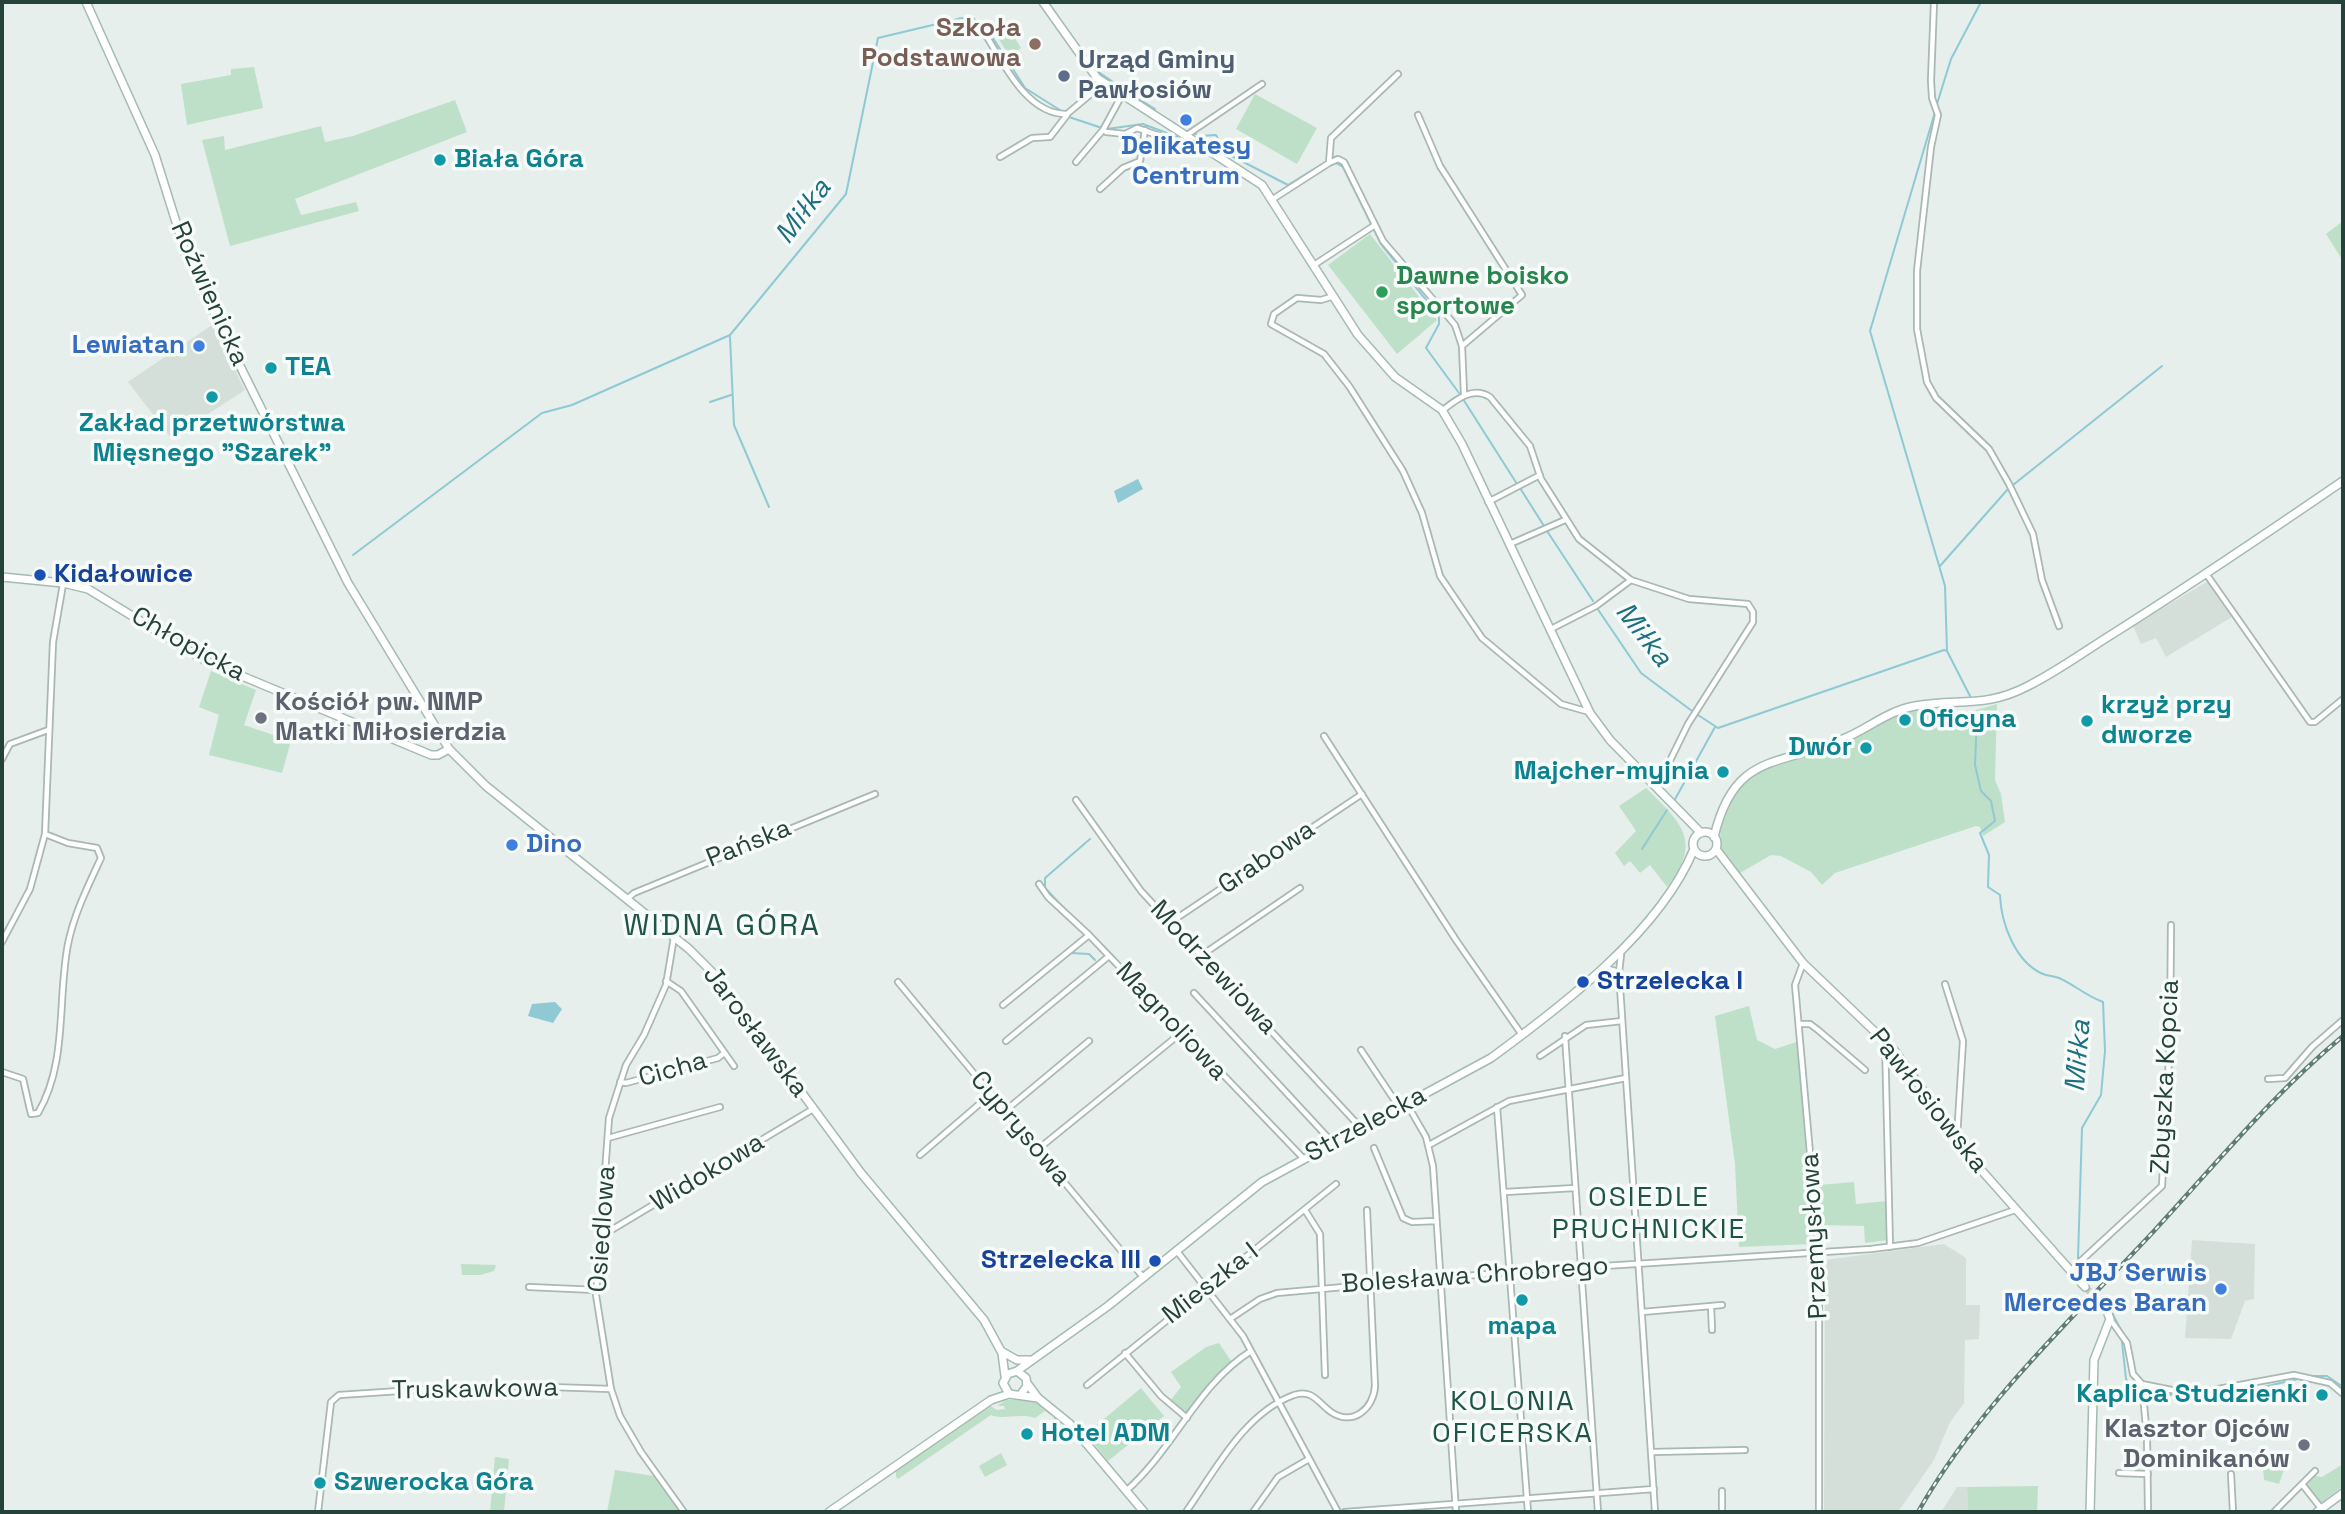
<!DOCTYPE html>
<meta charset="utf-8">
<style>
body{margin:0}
#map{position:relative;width:2345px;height:1514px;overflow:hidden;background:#e6efeb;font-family:"Space Grotesk",sans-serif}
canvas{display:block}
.frame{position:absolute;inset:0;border:4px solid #24423a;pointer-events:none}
</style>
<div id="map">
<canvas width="2345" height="1514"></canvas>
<div class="frame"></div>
</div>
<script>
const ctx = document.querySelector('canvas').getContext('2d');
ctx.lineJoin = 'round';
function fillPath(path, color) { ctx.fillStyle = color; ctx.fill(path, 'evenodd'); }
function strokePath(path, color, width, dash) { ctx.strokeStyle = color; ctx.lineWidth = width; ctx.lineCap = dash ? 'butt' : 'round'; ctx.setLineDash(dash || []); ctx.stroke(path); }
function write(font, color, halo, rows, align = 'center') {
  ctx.font = font + ' "Space Grotesk",sans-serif'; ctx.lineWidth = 7; ctx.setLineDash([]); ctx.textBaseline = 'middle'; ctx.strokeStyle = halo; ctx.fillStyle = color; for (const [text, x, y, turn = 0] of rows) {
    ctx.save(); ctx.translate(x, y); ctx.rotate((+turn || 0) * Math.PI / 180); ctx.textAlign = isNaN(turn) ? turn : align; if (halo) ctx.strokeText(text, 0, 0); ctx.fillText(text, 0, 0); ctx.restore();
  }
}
const built = new Path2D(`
 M 212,325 L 245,390 L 171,438 L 128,382 Z
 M 2208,581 L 2232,617 L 2166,657 L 2156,638 L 2141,644 L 2133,626 Z
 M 2192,1240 L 2255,1244 L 2254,1299 L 2245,1301 L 2231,1339 L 2185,1338 Z
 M 1944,1244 L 1966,1258 L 1966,1305 L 1980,1305 L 1979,1339 L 1965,1340 L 1964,1403 L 1950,1422 L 1934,1460 L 1898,1512 L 1824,1512 L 1825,1260 Z
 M 1957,1487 L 1967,1487 L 1968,1512 L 1941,1512 Z`);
const green = new Path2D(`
 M 1006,24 L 1021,48 L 1009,56 L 994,31 Z
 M 254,67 L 263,108 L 187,125 L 181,84 L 231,75 L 231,69 Z
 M 1255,94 L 1317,128 L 1297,164 L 1236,129 Z
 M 455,100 L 467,132 L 295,199 L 301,215 L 356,202 L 359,211 L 230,246 L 202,140 L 224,136 L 225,150 L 321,126 L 325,142 L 353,136 Z
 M 2343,221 L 2343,261 L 2326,234 Z
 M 1370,234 L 1437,320 L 1397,354 L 1328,265 Z
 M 211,671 L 256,690 L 244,725 L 291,741 L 282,773 L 209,755 L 219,715 L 199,707 Z
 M 1997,704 L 1995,780 L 2001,794 L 2005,822 L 1983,836 L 1980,827 L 1976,826 L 1835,873 L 1822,885 L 1811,872 L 1781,856 L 1771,855 L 1740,873 L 1722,853 L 1720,831 L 1723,815 L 1740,788 L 1753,776 L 1762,770 L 1838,747 L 1893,716 L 1925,706 L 1953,712 L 1955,716 Z
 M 1646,788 C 1682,823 1703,842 1667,887 L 1650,865 L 1640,873 L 1630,861 L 1624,866 L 1615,853 L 1636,831 L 1619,806 Z
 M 1749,1006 L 1757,1040 L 1775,1049 L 1799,1041 L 1812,1244 L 1739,1247 L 1735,1164 L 1715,1016 Z
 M 1854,1182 L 1856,1204 L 1887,1201 L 1888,1240 L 1865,1243 L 1864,1226 L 1821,1225 L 1819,1185 Z
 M 461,1264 L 496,1265 L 494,1271 L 480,1275 L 462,1275 Z
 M 1219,1343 L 1231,1361 L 1187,1413 L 1170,1401 L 1181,1387 L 1171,1372 L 1206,1347 Z
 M 1141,1388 L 1164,1416 L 1108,1461 L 1086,1434 Z
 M 1006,1400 L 1032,1400 L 1064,1423 L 1053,1421 L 1054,1417 L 1045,1411 L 1035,1418 C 1021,1413 1000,1420 991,1415 L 898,1479 L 896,1477 L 896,1469 L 989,1405 L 997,1410 L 1005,1409 L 1004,1406 L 997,1406 Z
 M 1001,1453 L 1007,1465 L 985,1477 L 979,1466 Z
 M 2272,1454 L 2283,1455 L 2277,1462 L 2285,1467 L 2279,1484 L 2264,1480 L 2262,1455 Z
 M 495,1457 L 509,1459 L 504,1512 L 490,1512 Z
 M 2343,1464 L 2343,1486 L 2321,1503 L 2306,1486 L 2315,1476 L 2322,1477 Z
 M 615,1470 L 654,1476 L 680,1512 L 607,1512 Z
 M 2038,1486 L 2037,1512 L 1968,1512 L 1967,1487 Z`);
const water = new Path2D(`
 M 1138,479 L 1143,489 L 1118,503 L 1114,491 Z
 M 555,1002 L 562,1009 L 553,1023 L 528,1016 L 532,1004 Z`);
const stream = new Path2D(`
 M 1048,2 L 1059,18
 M 984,24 L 1025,88 L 1063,112
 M 1094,69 L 1119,86
 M 1123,89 L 1155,109
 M 1936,107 L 1951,59 L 1981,2
 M 1935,112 L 1870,331 L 1945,586 L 1947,651
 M 1069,117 L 1102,128
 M 1107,129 L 1143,124 L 1185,140
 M 1194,133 L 1199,136 L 1216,135 L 1224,152 L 1288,185 L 1324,163
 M 1336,163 L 1343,167 L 1381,244 L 1439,316 L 1439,324 L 1426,348 L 1459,393
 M 730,337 L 734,425 L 769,507
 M 1463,399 L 1517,484
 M 710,402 L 731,395
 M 1520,488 L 1544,526
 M 1547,531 L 1593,601
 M 353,555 L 542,413 L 572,405 L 730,335 L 846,194 L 878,38 L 962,18 L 984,23
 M 1940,566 L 2008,489 L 2162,366
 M 1597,608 L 1641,673 L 1692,711
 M 1977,714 L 1975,765 L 1981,791 L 1991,801 L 1995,821 L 1980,833 L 1989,855 L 1988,887 L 2000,895 C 2001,923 2015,962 2043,974 C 2048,976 2054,976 2059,978 C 2075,985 2086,996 2103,1002 L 2105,1051 L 2101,1095 L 2082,1128 L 2078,1258
 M 1698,715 L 1718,728 L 1944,650 L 1947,651 L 1970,696
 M 1674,801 L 1715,727
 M 1642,849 L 1667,810
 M 1064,908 L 1045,888 L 1045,878 L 1090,839
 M 1071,953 L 1089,954 L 1095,960
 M 2109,1307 L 2121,1330
 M 2122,1342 L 2126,1379 L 2131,1387 L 2142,1390
 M 2309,1376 L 2327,1376 L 2343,1387
 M 2232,1389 L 2259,1388 L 2298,1379
 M 2147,1390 L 2187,1398 L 2221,1391`);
const secondaryTunnel = new Path2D(`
 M 2085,1287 L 2105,1306`);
const street = new Path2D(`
 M 1934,2 L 1931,80 L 1932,98 L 1938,115 L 1931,147 L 1917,271 L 1917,329 L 1927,382 L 1936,398 L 1989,449 L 2009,484 L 2033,534 L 2042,580 L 2059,626
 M 972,21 L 982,29 C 1001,58 1025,115 1067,114 L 1104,83
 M 1122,95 L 1103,130 L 1106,132 L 1125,134 L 1137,128 L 1183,144 L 1192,140
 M 1418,115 L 1440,166 L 1522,295 L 1462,346 L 1464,394
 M 1187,135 L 1262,84
 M 1000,157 L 1032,138 L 1050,137 L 1067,115
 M 1076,162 L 1103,130
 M 1329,163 L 1331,138 L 1398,74
 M 1100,189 L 1123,168 L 1140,161 L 1145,130
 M 1273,199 L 1329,163 L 1338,159 L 1344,162 L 1383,241 L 1455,325 L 1462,346
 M 1314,265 L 1375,225
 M 1334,296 L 1321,300 L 1297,298 L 1274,314 L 1271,324 L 1324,354 L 1349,386 L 1403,471 L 1422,513 L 1440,576 L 1482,638 L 1561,704 L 1589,712
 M 1443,410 C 1457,399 1473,386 1490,397 L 1530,446 L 1541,479 L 1579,539 L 1631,580
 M 1488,502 L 1540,475
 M 1510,544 L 1565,520
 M 2207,575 L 2310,722 L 2315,722 L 2343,699
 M 1551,629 L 1596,606 L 1631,580 L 1689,599 L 1748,604 L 1753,612 L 1753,622 L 1688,724 L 1657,787
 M 1324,736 L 1456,940 L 1522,1035
 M 2,759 L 10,744 L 48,730
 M 1076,800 L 1141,891 L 1361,1128
 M 1039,884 L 1048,897 L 1089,935 L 1304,1159
 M 627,899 L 634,893 L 875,794
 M 1171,922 L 1362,794
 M 674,937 L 666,985 L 644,1035 L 626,1065 L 609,1118 L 596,1295 L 611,1389 L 620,1416 L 641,1452 L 684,1512
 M 2,942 L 30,889 L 45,834 L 53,642 L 63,584
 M 1202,955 L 1300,888
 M 1621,955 L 1619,972 L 1655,1512
 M 1803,963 L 1795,985 L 1819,1254 L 1819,1512
 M 1605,968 L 1619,972
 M 666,981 L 681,991 L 734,1066
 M 898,982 L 1143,1277
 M 1945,984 L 1963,1041 L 1957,1137
 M 1194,993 L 1333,1143
 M 1003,1005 L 1089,935
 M 1800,1024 L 1810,1024 L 1818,1030 L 1865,1070
 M 1565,1036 L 1598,1512
 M 1006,1041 L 1109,956
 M 1885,1041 L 1890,1247
 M 1361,1050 L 1399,1107
 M 1540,1056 L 1586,1025 L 1622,1021
 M 2,1072 L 23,1079 L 31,1114 L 38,1113 C 68,1062 57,1000 68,944 C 74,914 88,886 101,858 L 97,848 L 68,843 L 45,834
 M 2268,1079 L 2285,1078 L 2312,1047 L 2343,1020
 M 620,1082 L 626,1083 L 718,1058 L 724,1053
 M 1407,1104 L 1426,1137 L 1433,1166 L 1456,1512
 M 1497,1107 L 1528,1512
 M 1005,1111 L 1089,1041
 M 608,1138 L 720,1107
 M 1429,1145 L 1509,1101 L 1626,1078
 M 1374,1148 L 1403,1218 L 1412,1222 L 1436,1221
 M 1037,1150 L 1181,1033
 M 920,1155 L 991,1094
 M 1505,1192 L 1575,1188
 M 1305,1210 L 1320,1234 L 1325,1375
 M 601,1232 L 608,1232 L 813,1109
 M 1176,1250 L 1243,1336 L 1338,1512
 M 2070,1271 L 2162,1186 L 2170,1040 L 2171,925
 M 529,1287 L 596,1290
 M 1711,1306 L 1722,1305
 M 1642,1312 L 1711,1306 L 1712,1330
 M 1230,1319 L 1260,1299 L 1277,1293 L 1510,1272 L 1871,1249 L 1918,1243 L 2015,1210
 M 2110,1319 L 2127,1343 L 2133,1374 L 2142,1384 L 2191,1394 L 2294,1375 L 2330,1383 L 2343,1394
 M 1125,1353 L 1161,1396 L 1187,1418
 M 2142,1384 L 2147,1437 L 2148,1512
 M 1087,1385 L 1336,1184
 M 1652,1452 L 1745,1450
 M 2119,1473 L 2148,1474
 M 2231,1474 L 2233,1512
 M 2302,1484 L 2324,1512
 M 1126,1491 C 1174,1449 1197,1385 1251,1351
 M 1722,1491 L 1722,1512
 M 318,1512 L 331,1402 L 339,1395 L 490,1385 L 611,1389
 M 1186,1512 C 1215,1471 1244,1413 1294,1395 C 1313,1389 1318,1403 1331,1412 C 1353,1427 1374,1408 1375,1386 L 1367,1210
 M 1253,1512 L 1278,1477 L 1309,1459
 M 1345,1512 L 1654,1489
 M 2274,1512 L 2315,1471`);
const secondary = new Path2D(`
 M 86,2 L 155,155 L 186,254 L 242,370 L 348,583 L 449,749 L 486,786 L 689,949 L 715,975 L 861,1173 L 984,1320 L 1002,1353 L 1005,1376
 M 1043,2 L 1097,78 L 1262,185 L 1358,335 L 1395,377 L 1442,410 L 1462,444 L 1590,713 L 1610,740 L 1701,833
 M 2,577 L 63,583 L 88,589 L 206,661 L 431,755 L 438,755 L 449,749
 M1693 844a12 12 0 1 1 24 0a12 12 0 1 1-24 0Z
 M 1714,837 C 1734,752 1778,767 1843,739 C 1868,729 1887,711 1915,706 C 1957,698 1984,709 2028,686 C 2058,671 2085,651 2114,633 C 2192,584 2267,533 2343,481
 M 1716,849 L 1803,963 L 1894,1050 L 1975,1163 L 2085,1287
 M 1001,1351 L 1017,1360 L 1029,1360
 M 1017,1371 L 1108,1306 L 1262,1182 L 1491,1058 C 1562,1006 1660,932 1694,849
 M 1027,1383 L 1038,1398 L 1070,1424 L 1144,1512
 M 1021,1394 L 1027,1386 L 1026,1378 L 1017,1371 L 1008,1374 L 1003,1383 L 1009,1394 L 1038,1398
 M 829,1512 L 991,1400 L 1009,1394
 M 2090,1512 L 2094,1360 L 2110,1319 L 2105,1306
 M 2317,1512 L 2343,1493`);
const rail = new Path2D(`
 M 1918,1512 C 1978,1406 2071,1320 2154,1231 C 2215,1165 2274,1093 2343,1036`);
const markers = [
 [1035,44,7,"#8d6e63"],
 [1064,76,7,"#5c6f8a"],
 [1186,120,7,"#3f7fe0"],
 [440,160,7,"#0f9aa8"],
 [1382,292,7,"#2e9e5b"],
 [199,346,7,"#3f7fe0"],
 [271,368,7,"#0f9aa8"],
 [212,397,7,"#0f9aa8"],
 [40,575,7,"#1a4fb4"],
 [261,718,7,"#6b7280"],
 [1905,720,7,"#0f9aa8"],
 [2087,721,7,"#0f9aa8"],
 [1866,748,7,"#0f9aa8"],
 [1723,772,7,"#0f9aa8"],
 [512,845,7,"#3f7fe0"],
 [1583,982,7,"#1a4fb4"],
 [1155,1261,7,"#1a4fb4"],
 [2221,1289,7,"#3f7fe0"],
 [1522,1300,7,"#0f9aa8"],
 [2322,1395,7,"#0f9aa8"],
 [1027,1434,7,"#0f9aa8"],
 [2304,1445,7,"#6b7280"],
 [320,1483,7,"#0f9aa8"]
];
const educationNames = [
 ["Szkoła",1021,29],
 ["Podstawowa",1021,59]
];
const serviceNames = [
 ["Urząd Gminy",1078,61],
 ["Pawłosiów",1078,91]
];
const shopNames = [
 ["Delikatesy",1186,147,"center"],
 ["Centrum",1186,177,"center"],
 ["Lewiatan",185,346],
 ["Dino",526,845,"left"],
 ["JBJ Serwis",2207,1274],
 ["Mercedes Baran",2207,1304]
];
const cultureNames = [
 ["Biała Góra",454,160],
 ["TEA",285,368],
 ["Zakład przetwórstwa",212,424,"center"],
 ["Mięsnego \"Szarek\"",212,454,"center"],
 ["krzyż przy",2101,706],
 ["dworze",2101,736],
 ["Oficyna",1919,720],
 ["Dwór",1852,748,"right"],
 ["Majcher-myjnia",1709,772,"right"],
 ["mapa",1522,1327,"center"],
 ["Kaplica Studzienki",2308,1395,"right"],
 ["Hotel ADM",1041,1434],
 ["Szwerocka Góra",334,1483]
];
const leisureNames = [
 ["Dawne boisko",1396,277],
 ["sportowe",1396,307]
];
const streetNames = [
 ["Roźwienicka",209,294,66],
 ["Chłopicka",188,645,29],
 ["Pańska",749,844,-22],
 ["Grabowa",1267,858,-34],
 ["Modrzewiowa",1213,968,47],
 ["Magnoliowa",1171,1022,47],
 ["Jarosławska",755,1032,53],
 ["Cicha",673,1070,-16],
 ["Zbyszka Kopcia",2166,1077,-87],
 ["Pawłosiowska",1928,1101,52],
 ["Strzelecka",1366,1125,-28],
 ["Cyprysowa",1020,1129,50],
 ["Widokowa",708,1173,-31],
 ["Osiedlowa",603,1229,-86],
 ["Przemysłowa",1815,1236,-93],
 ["Bolesława Chrobrego",1475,1276,-4],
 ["Mieszka I",1211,1284,-38],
 ["Truskawkowa",475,1390,-1]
];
const transitNames = [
 ["Kidałowice",54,575],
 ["Strzelecka I",1597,982],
 ["Strzelecka III",1141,1261,"right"]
];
const worshipNames = [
 ["Kościół pw. NMP",275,703],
 ["Matki Miłosierdzia",275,733],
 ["Klasztor Ojców",2290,1430,"right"],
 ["Dominikanów",2290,1460,"right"]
];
const waterNames = [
 ["Miłka",804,212,-53],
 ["Miłka",1643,635,52],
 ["Miłka",2079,1056,-85]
];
const neighbourhoodNames = [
 ["OSIEDLE",1649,1198],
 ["PRUCHNICKIE",1649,1230],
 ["KOLONIA",1513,1402],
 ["OFICERSKA",1513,1434]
];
const quarterNames = [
 ["WIDNA GÓRA",722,927]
];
fillPath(built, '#d4dfda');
fillPath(green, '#bfe0c8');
fillPath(water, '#8ec9d4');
strokePath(stream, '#8ec9d4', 2);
strokePath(secondaryTunnel, '#bfccc8', 7, [7, 3.5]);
strokePath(street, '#a8b8b2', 8);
strokePath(secondary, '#a4bbb3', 10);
strokePath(street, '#fff', 4.5);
strokePath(secondary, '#fff', 7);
strokePath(rail, '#5f7d75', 4.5);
strokePath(rail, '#f7fbf9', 2, [5]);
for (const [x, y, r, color] of markers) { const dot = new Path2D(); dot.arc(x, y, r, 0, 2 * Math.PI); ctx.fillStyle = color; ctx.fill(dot); strokePath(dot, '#f7fbf9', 2.5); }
write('bold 26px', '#785e54', '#f7fbf9', educationNames, 'right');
write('bold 26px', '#4e5e75', '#f7fbf9', serviceNames, 'left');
write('bold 26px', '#366cbe', '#f7fbf9', shopNames, 'right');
write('bold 26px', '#0d838f', '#f7fbf9', cultureNames, 'left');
write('bold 26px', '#27864d', '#f7fbf9', leisureNames, 'left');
write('26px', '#24423a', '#f7fbf9', streetNames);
write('bold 26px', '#164399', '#f7fbf9', transitNames, 'left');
write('bold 26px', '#5b616d', '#f7fbf9', worshipNames, 'left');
write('italic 28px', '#1c6f80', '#f7fbf9', waterNames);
ctx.letterSpacing = '2px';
write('28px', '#1f5548', '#f7fbf9', neighbourhoodNames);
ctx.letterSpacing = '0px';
ctx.letterSpacing = '2px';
write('30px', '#1f5548', '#f7fbf9', quarterNames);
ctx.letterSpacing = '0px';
</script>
